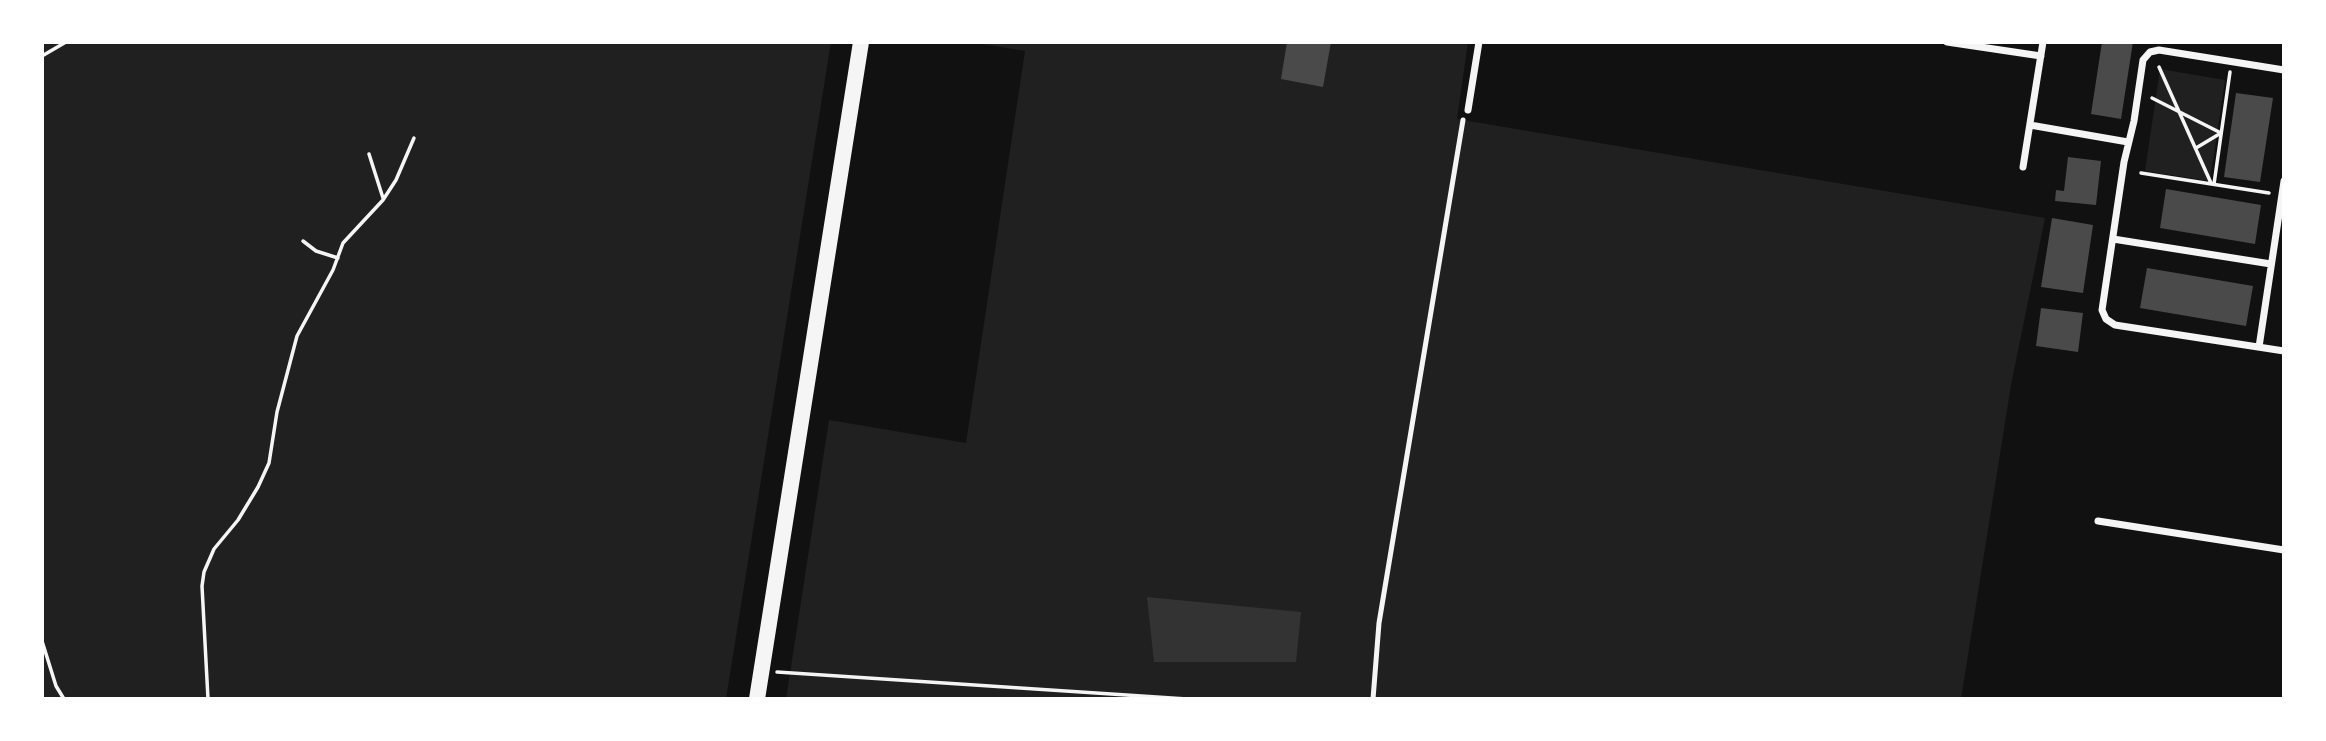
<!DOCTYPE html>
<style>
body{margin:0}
#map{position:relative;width:2326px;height:741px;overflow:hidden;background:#111;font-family:"Open Sans",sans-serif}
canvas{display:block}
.frame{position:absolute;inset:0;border:44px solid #fff;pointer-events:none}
</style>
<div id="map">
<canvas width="2326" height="741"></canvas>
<div class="frame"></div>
</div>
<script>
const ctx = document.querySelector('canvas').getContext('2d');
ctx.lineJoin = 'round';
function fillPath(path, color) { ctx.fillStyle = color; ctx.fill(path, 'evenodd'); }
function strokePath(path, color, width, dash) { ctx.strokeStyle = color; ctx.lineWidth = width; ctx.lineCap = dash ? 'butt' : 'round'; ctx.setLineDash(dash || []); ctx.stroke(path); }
const green = new Path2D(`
 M 42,42 L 831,42 L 726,699 L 42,699 Z
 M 970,42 L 1468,42 L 1457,119 L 2045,218 L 2011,385 L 1961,699 L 786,699 L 829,420 L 966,443 L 1025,51 Z
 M 2160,69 L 2225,80 L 2210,181 L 2145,171 Z`);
const water = new Path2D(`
 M 1147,597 L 1301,612 L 1296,662 L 1154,662 Z`);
const building = new Path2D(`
 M 1287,42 L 1331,42 L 1323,87 L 1281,79 Z
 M 2102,42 L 2133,42 L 2121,119 L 2091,114 Z
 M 2236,93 L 2273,98 L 2260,182 L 2224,177 Z
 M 2068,157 L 2101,161 L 2096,205 L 2055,201 L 2056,190 L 2064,191 Z
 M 2166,189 L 2261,205 L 2255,244 L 2160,228 Z
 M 2052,218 L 2093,225 L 2083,293 L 2041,287 Z
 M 2147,268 L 2253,286 L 2246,326 L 2140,308 Z
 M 2041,308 L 2083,313 L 2078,352 L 2036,346 Z`);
const path = new Path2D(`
 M 42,56 L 66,42
 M 2159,67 L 2211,183
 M 2152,98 L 2221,133
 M 2196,148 L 2221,133
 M 369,154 L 383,198
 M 2141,173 L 2269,193
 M 2214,184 L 2230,72
 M 303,241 L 316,251 L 338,258
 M 42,641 L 56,686 L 64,699
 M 777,672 L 1187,699
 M 208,699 L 202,586 L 204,572 L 214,549 L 238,520 L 258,487 L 269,463 L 277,412 L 297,336 L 333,270 L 343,243 L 383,200 L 396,180 L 414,138`);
const service = new Path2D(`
 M 1373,699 L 1379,623 L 1463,120`);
const minor = new Path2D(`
 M 1947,42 L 2041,56
 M 2284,70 L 2159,50 L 2150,52 L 2143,60 L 2134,121 L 2124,162 L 2102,310 L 2106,319 L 2115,325 L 2284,351
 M 1468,110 L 1479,42
 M 2030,125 L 2128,142
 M 2023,167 L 2043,42
 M 2113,239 L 2271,264
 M 2259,347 L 2284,181
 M 2098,521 L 2284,550`);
const primary = new Path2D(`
 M 757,699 L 861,42`);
fillPath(green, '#202020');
fillPath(water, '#333');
fillPath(building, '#4a4a4a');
strokePath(path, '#f5f5f5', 3.5);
strokePath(service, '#f5f5f5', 5);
strokePath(minor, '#f5f5f5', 7);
strokePath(primary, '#f5f5f5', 16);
</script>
